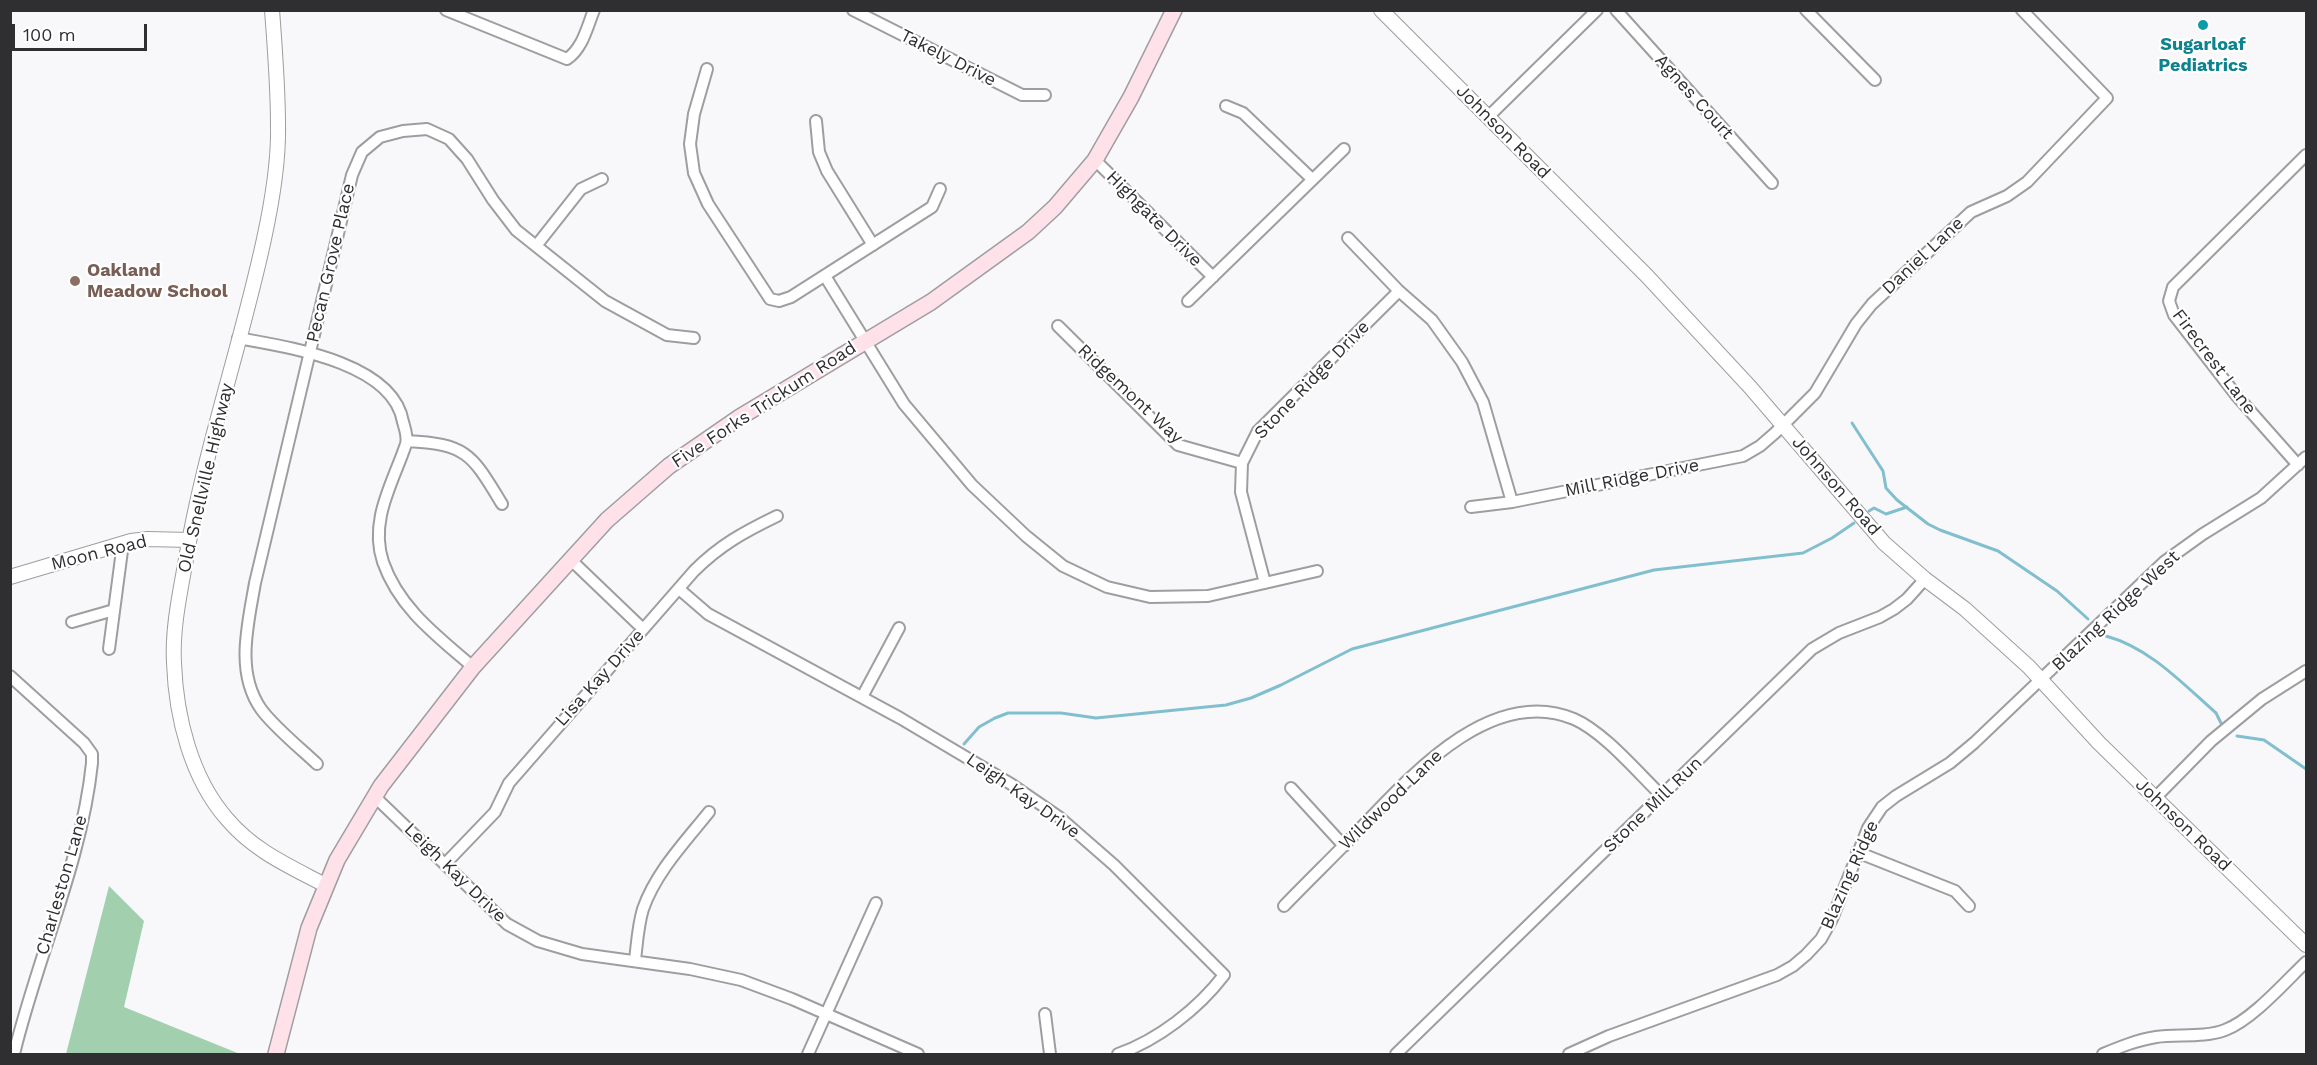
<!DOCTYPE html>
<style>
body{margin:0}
#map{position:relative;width:2317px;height:1065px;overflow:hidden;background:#f8f8fb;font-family:"Work Sans",sans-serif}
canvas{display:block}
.frame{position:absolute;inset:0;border:12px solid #2f2f31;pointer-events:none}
.scale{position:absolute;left:12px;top:24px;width:135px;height:27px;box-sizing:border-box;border:3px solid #2f2f31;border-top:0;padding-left:8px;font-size:18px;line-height:21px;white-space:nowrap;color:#2f2f31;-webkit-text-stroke:4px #fff;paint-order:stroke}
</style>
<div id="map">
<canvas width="2317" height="1065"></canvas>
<div class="frame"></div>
<div class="scale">100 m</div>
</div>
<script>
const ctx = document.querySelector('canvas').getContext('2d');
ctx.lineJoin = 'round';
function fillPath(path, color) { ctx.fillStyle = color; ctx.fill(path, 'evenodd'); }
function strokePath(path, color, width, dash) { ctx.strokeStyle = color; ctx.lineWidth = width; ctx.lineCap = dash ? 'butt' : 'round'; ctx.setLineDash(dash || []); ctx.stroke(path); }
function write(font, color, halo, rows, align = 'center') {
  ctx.font = font + ' "Work Sans",sans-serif'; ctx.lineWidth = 4.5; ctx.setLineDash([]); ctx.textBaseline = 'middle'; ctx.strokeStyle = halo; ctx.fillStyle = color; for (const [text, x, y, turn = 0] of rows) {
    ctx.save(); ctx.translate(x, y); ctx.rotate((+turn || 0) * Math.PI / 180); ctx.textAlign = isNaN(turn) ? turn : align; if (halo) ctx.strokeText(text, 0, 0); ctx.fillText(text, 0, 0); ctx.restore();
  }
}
const forest = new Path2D(`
 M 109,886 L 144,921 L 124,1007 L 240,1054 L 66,1054 Z`);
const stream = new Path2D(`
 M 1852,423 L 1883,471 L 1886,488 L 1897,500 L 1928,524 L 1940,530 L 1998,551 L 2057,591 L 2088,619
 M 1869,511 L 1874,508 L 1886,514 L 1907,507
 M 2106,636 C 2150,648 2183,684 2216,713 L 2221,723
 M 2237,736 L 2264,740 L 2306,769
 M 964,744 L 979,727 L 995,718 L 1008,713 L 1061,713 L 1096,718 L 1226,705 L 1251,698 L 1281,685 L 1352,649 L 1654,570 L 1803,553 L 1832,538 L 1854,523`);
const minor = new Path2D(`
 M 446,10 L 567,59 C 583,48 587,27 594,10
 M 853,10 L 1022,95 L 1045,95
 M 1616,10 L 1772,183
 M 1806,10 L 1875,80
 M 707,69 L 694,114 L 690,144 L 694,173 L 708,204 L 770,299 L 779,301 L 791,297 L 932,207 L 940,189
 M 1226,106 L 1243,113 L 1312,179
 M 1488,117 L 1597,10
 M 816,121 L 819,152 L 827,171 L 873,245
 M 1095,160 L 1213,277
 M 1348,238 L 1399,291 L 1432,320 L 1462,362 L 1483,402 L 1512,502
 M 536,246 L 581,189 L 602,179
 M 825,276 L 904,404 L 972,485 L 1026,536 L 1063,566 L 1107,587 L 1150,597 L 1208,596 L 1317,571
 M 1188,301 L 1344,149
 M 1058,326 L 1178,445 L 1242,463
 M 238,338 C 287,347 393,362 403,422 C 405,429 408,437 406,444 C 393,483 369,520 383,562 C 399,608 437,636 473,667
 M 407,441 C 468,444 472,455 502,504
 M 2298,465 L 2236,395 L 2174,315 L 2169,301 L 2173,287 L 2306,155
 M 1471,507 L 1512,502 L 1743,456 L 1760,446 L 1775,433 L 1815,393 L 1856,324 L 1872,304 L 1971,212 L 2007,196 L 2027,182 L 2107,98 L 2022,10
 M 571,560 L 643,629
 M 1265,583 L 1241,492 L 1242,463 L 1258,431 L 1399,291
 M 679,589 L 708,614 L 900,718 L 1011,784 L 1059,817 L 1114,865 L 1224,975 C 1198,1009 1158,1040 1118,1054
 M 72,622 L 114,610
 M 109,649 L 123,543
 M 10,676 L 84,743 L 92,754 L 92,763 C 82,861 37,958 14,1054
 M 862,697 L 899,628
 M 317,764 C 301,749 273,726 261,709 C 235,672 248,624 255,583 L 352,175 L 362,152 L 380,137 L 403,131 L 427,129 L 449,139 L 467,159 L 493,200 L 516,230 L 605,301 L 667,335 L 694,338
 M 1291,788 L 1344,846
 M 374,796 L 507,924 L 538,941 L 582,954 L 690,969 L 741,980 L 792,999 L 918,1054
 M 2155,798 L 2211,741 L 2262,699 L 2306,671
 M 1857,852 L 1955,891 L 1969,906
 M 446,863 L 495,812 L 509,783 L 694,571 C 720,545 744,532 777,516
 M 1284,906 C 1308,881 1333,857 1357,832 C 1408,779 1490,684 1574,719 C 1604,732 1638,773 1662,796
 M 635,960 C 637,944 638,925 643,909 C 656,872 685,842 709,812
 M 1045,1014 L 1050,1054
 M 808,1054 L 876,903
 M 1396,1054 L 1812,649 L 1839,633 L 1880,617 L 1894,609 L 1907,599 L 1925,579
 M 1569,1054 L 1609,1036 L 1777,975 L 1793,966 L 1806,955 L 1821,939 L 1832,919 L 1868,828 L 1882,807 L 1896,796 L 1950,763 L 1974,743 L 2164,562 L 2203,534 L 2261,498 L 2306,457
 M 2103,1054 C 2120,1047 2137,1040 2156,1037 C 2178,1034 2204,1038 2225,1030 C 2252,1020 2285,982 2306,962`);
const tertiary = new Path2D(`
 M 272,10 C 275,49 278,87 278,125 C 279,163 272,202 264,239 C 241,346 204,451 186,559 C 180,593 172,629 174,663 C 176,717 191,778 227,819 C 254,851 289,866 325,885
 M 1381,10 L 1647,276 L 1750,387 L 1884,543 L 1925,579 L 1965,609 L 2029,667 L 2099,743 L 2306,945
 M 10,577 L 131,541 L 148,539 L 189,540`);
const secondary = new Path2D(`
 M 276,1054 L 309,928 L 337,860 L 381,786 L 473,667 L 607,520 L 669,466 L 740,417 L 931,302 L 1028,232 L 1055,207 L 1095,160 L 1131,97 L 1174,10`);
const markers = [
 [2203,25,6,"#0f9aa8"],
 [75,281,6,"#8d6e63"]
];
const cultureNames = [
 ["Sugarloaf",2203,45],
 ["Pediatrics",2203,66]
];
const streetNames = [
 ["Takely Drive",948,58,27],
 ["Agnes Court",1694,97,48],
 ["Johnson Road",1503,132,45],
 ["Highgate Drive",1154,219,45],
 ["Daniel Lane",1923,256,-43],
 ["Pecan Grove Place",331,263,-77],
 ["Firecrest Lane",2214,362,53],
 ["Stone Ridge Drive",1312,380,-46],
 ["Ridgemont Way",1130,394,43],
 ["Five Forks Trickum Road",764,405,-33],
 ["Old Snellville Highway",206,478,-77],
 ["Mill Ridge Drive",1632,478,-11],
 ["Johnson Road",1836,486,49],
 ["Moon Road",99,553,-14],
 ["Blazing Ridge West",2116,611,-43],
 ["Lisa Kay Drive",600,678,-48],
 ["Leigh Kay Drive",1023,796,35],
 ["Wildwood Lane",1391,800,-44],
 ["Stone Mill Run",1653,805,-44],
 ["Johnson Road",2183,825,44],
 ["Leigh Kay Drive",455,873,44],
 ["Blazing Ridge",1850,875,-66],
 ["Charleston Lane",62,885,-74]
];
const educationNames = [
 ["Oakland",87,271],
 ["Meadow School",87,292]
];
fillPath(forest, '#a2d0ae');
strokePath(stream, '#81bfcf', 3);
strokePath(minor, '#9e9ea1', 14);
strokePath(tertiary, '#9e9ea1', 16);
strokePath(secondary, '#9e9ea1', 18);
strokePath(minor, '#fff', 10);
strokePath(tertiary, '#fff', 14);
strokePath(secondary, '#ffe1e9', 15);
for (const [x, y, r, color] of markers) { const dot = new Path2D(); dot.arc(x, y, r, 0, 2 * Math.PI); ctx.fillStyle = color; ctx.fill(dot); strokePath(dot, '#fff', 2); }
write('bold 18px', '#0d838f', '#fff', cultureNames);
write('18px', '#2f2f31', '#fff', streetNames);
write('bold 18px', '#785e54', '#fff', educationNames, 'left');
</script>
